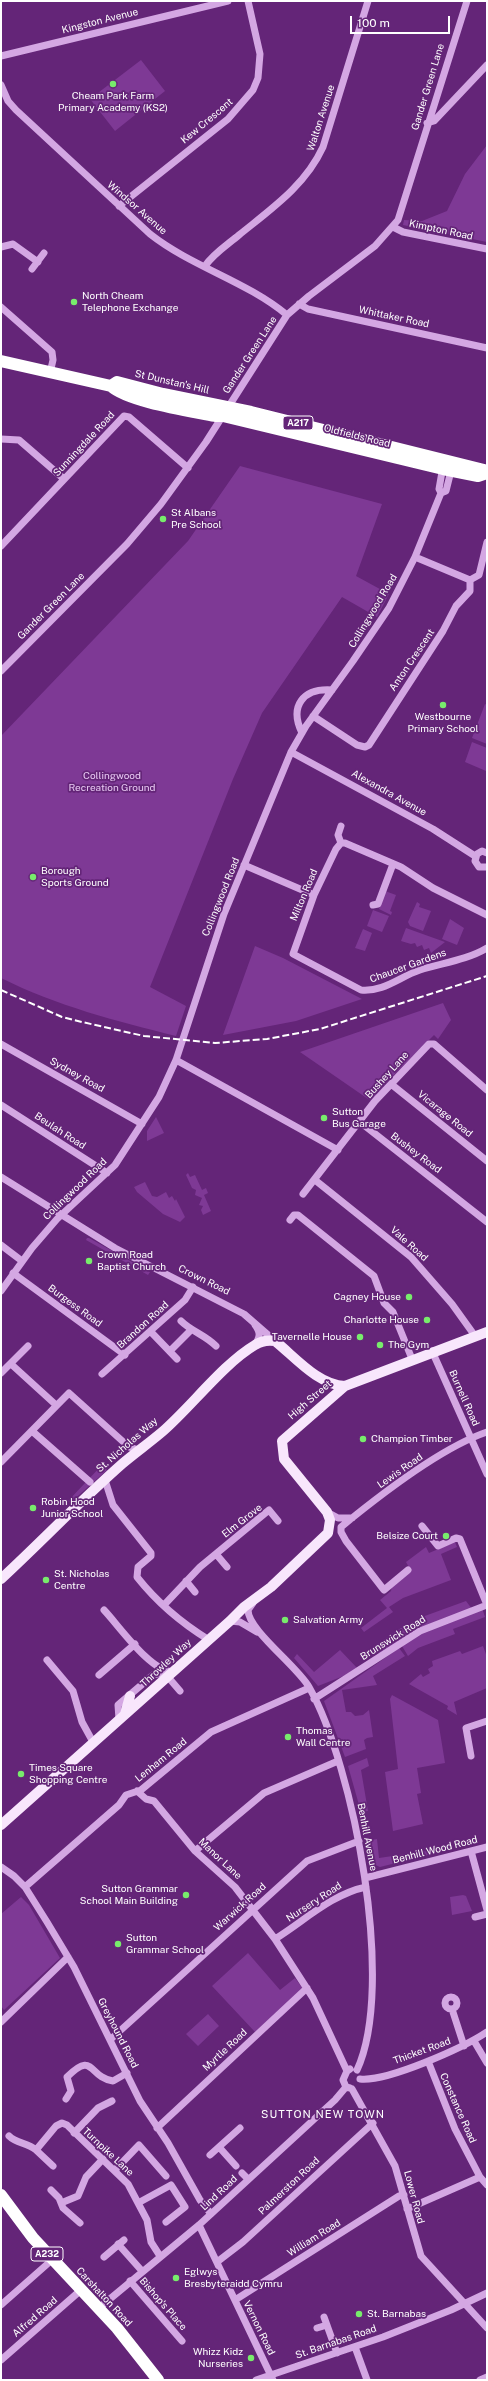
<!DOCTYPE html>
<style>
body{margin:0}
#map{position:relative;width:488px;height:2381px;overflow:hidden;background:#642578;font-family:"Public Sans",sans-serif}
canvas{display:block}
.frame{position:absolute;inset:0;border:2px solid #fff;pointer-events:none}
.scale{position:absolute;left:350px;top:16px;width:100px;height:18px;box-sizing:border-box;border:2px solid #fff;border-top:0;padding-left:5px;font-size:12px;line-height:14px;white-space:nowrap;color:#fff;-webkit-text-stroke:3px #642578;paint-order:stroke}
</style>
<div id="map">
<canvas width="488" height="2381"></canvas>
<div class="frame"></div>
<div class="scale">100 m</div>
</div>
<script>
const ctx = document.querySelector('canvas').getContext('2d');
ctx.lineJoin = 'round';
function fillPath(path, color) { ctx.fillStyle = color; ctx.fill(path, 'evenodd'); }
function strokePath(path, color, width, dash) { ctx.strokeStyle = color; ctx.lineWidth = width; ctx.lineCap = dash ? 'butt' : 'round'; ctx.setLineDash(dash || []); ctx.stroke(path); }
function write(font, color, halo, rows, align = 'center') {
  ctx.font = font + ' "Public Sans",sans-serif'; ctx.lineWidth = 3.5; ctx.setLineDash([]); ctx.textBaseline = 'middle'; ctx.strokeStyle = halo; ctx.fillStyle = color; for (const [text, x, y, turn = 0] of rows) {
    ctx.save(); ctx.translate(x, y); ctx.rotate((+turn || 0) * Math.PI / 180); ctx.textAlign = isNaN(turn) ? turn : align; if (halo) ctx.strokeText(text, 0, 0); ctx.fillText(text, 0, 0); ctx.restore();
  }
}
const green = new Path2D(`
 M 141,60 L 165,91 L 115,131 L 90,99 Z
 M 487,145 L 487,242 L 403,225 L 404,220 L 422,221 L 447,211 L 465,174 Z
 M 240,466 L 382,504 L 356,576 L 389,594 L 377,617 L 342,597 L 262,713 L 233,779 L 150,987 L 186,1006 L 176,1036 C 116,1021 57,1006 1,978 L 1,736 L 188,541 Z
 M 485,704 L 487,705 L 487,744 L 472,738 Z
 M 472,742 L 487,748 L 486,771 L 465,762 Z
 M 385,891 L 396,895 L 390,911 L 392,912 L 391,915 L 379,909 Z
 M 417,902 L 420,904 L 419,907 L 431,911 L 423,931 L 410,926 L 408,922 Z
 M 373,910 L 389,916 L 382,932 L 367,926 Z
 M 450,919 L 464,928 L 457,945 L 442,939 Z
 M 406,928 L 445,942 L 431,953 L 429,948 L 424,950 L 422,945 L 417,947 L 415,943 L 411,944 L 401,941 Z
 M 363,929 L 372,933 L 365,951 L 355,948 Z
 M 255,946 L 283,958 L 362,999 L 296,1021 L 223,1035 Z
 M 443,1003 L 451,1020 L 438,1039 L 434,1035 L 388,1081 L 371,1101 L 300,1052 Z
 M 156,1117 L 164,1133 L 147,1141 L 147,1131 Z
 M 188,1173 L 190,1177 L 195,1175 L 202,1190 L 206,1188 L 208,1193 L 204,1195 L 211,1211 L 203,1215 L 201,1210 L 203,1206 L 199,1205 L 202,1198 L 195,1195 L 196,1190 L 192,1188 L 186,1175 Z
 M 145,1182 L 152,1196 L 157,1197 L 166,1192 L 169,1198 L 172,1196 L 175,1201 L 176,1199 L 185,1217 L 180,1222 L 163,1214 L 137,1192 L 134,1187 Z
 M 87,1238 L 89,1238 L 150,1272 L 148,1275 L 86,1240 Z
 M 102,1465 L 107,1470 L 70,1503 L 68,1501 Z
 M 455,1542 L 457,1547 L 441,1554 L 451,1580 L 403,1598 L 389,1607 L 393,1612 L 364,1632 L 361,1628 L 387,1608 L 380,1600 L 391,1591 L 392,1586 L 411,1571 L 406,1562 L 426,1547 L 429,1553 Z
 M 466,1601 L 472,1609 L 420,1628 L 417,1621 L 422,1617 Z
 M 482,1608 L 485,1617 L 453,1629 L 455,1634 L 418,1648 L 408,1656 L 402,1646 L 421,1632 Z
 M 414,1623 L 417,1630 L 380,1654 L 373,1647 L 401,1628 Z
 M 483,1646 L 487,1657 L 487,1688 L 454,1702 L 457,1715 L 447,1709 L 448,1706 L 409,1684 L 421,1674 L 423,1677 L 430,1673 L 428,1669 L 433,1666 L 432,1661 L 460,1651 L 462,1654 Z
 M 399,1648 L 405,1656 L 373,1676 L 377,1685 L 342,1690 L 346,1712 L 351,1712 L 355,1716 L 363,1715 L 369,1710 L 373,1737 L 367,1738 L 364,1740 L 366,1749 L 345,1757 L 324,1701 Z
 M 340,1650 L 359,1670 L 318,1686 L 294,1658 L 297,1654 L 314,1672 Z
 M 392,1695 L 438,1720 L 445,1763 L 417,1768 L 421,1793 L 417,1794 L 423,1824 L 393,1831 L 385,1772 L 398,1769 L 390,1699 Z
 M 367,1758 L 369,1766 L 361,1770 L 368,1811 L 361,1812 L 348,1766 Z
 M 377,1839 L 379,1858 L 447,1848 L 448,1850 L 380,1867 L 371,1863 L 367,1841 Z
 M 463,1895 L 466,1896 L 472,1911 L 452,1915 L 450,1897 Z
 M 21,1897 L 29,1905 L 60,1958 L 4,2010 L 1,2006 L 1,1914 Z
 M 248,1953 L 280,1990 L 295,1978 L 303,1989 L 255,2032 L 212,1986 Z
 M 208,2014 L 219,2026 L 198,2046 L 186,2034 Z`);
const minor = new Path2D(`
 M 1,56 L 228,1
 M 1,85 L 8,101 L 16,110 L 150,234 C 192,267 246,281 287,315
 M 427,123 L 434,121 L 487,65
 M 119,206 L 228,119 L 253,90 L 258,78 L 260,54 L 248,1
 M 393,227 L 403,232 L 487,249
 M 1,247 L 13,244 L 38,262
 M 205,266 C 213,254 227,245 239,235 C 271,209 305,186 323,147 L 368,1
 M 32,269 L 44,253
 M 299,304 L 308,309 L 487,348
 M 1,307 L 52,352 L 53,360 L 50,373
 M 1,439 L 19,440 L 64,479
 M 441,493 L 439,489 L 443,466
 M 1,546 L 124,416 L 129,417 L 188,468
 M 415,557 L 470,580
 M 470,580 L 479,575 L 487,542
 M 1,671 L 127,544 L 161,504 L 206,442 L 287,315 L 309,296 L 375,246 L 398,220 L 467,1
 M 313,716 L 357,745 L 365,747 L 369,745 L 443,631 L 456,606 L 470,591 L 470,580
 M 302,733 C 289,706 303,688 332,690
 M 291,752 L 433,829 L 475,856
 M 341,843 L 338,835 L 341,826
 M 487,853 L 482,851 L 477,854 L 475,861 L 479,867 L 487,867
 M 244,865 L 314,895
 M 373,905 L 378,904 L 393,864
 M 487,915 L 433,888 L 401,867 L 345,843 L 341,843 L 336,849 L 314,895 L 293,954 L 361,990 C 384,992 399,977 420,970 C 442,963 467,960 487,948
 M 1,1044 L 142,1124
 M 176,1060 L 338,1150
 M 391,1084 L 487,1161
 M 1,1105 L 107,1173
 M 360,1122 L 487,1222
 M 1,1177 L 115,1248 L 244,1314 L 275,1341
 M 315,1180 L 411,1257 L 452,1304 L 475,1336
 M 303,1194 L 375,1101 L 429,1044 L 434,1044 L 487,1090
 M 290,1220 L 294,1215 L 298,1215 L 374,1276 L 384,1303 L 393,1312 L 412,1359
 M 1,1245 L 22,1261
 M 13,1273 L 125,1355
 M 1,1291 L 32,1248 L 57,1219 L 115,1165 L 159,1097 L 176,1060 L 224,914 L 291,752 L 306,726 L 353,661 L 389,608 L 415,557 L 441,493 L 446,491 L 452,467
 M 181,1321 C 191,1331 205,1335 216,1346
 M 151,1332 L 177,1359
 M 255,1345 C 260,1337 261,1333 255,1325
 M 170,1351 L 191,1330
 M 432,1351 L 487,1474
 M 11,1364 L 56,1405
 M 1,1373 L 28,1346
 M 102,1374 L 185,1300 L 193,1287
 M 32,1431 L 90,1482
 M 1,1462 L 69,1393 L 129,1447 L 139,1450
 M 105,1480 L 113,1505 L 151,1553 L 151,1556 L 138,1567 L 137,1577 C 156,1601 183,1624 209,1640
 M 327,1512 L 338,1518 L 352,1518
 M 422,1526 L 438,1546 L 456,1538 L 460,1539 L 487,1605
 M 216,1554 L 227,1567
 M 408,1570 L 384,1590 L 346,1541 L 341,1532 L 341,1527 C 380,1495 440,1448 487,1432
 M 186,1581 L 195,1592
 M 253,1603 L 248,1610 C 248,1630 297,1666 309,1687 C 354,1766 396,1986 357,2070
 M 164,1605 L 200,1567 L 269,1510 L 278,1521
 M 104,1610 C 120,1627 150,1671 173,1672
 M 230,1621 L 240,1622 L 257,1632
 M 47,1660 L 73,1691 L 82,1722 L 93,1742
 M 99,1675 L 135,1644
 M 168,1677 L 180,1691
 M 314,1699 L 420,1631 L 487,1605
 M 119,1719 L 118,1705 L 153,1675 L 166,1672
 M 471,1756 L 466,1728 L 487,1721
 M 137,1791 L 146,1799 L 154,1801 L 195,1851 L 235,1887 L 275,1939 L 313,1998 L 347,2071
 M 195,1851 L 264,1793 L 338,1761
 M 471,1851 L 487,1910
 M 1,1867 L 14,1876 L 25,1887 L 47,1922 L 74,1967 L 140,2101 L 168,2143 L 200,2200 L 211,2214
 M 365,1878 L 487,1847
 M 25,1887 L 119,1805 L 126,1795 L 141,1790 L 211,1732 L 309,1688
 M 475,1917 L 487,1914
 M 275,1939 C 304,1921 332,1894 366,1887
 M445 2003a6 6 0 1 1 12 0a6 6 0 1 1-12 0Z
 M 452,2009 L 464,2046
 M 1,2022 L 68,1957
 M 111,2039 L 307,1861 L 359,1841
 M 474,2041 L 487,2063
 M 360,2079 C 387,2082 463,2048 487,2032
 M 350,2088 L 346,2087 L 343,2080 L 347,2071 L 350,2069
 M 352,2089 L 395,2166 L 421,2256 L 487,2328
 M 66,2099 L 71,2091 L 67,2077 C 94,2050 88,2077 113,2081 L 127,2073
 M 157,2128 L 307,1988
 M 74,2133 L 98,2108 L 112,2101
 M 9,2136 C 17,2144 27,2142 36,2150 L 56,2126 L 62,2123 L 67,2125 L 128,2184 L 147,2220 L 151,2242 L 160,2256
 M 219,2147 L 236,2166
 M 36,2150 L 53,2166
 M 210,2155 L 240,2128
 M 115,2170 L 139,2145 L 166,2176
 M 242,2173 L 248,2179
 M 480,2177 L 487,2185
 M 51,2190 L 59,2198 L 63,2208 L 80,2223
 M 61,2203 L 78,2196 L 86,2177 L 103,2159
 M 138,2203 L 171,2185 L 185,2207 L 166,2222
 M 407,2209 L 480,2177 L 455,2129 L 428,2061
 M 199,2225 L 273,2380
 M 118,2244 L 142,2271
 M 104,2257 L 124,2240
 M 217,2262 L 243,2242 L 373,2123
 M 130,2281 L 182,2341
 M 235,2300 L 399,2196 L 404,2195
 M 1,2305 L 53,2259
 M 99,2308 L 199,2225 L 335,2100 L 346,2087
 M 324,2317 L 337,2353
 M 317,2328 L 327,2325
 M 355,2347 L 367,2380
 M 1,2360 L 81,2290
 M 256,2380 L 383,2337 L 451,2310 L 487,2293
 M 480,2380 L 487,2377`);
const major = new Path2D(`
 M 1,1579 C 42,1541 80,1501 122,1464 C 135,1453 149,1443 162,1432 C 191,1407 223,1364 255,1345 C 261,1341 268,1340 275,1341 C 295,1357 318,1385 345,1386
 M 125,1714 L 130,1696
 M 1,1825 L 230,1621 L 244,1607 L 271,1587 L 328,1533 L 330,1520 L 327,1512 L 284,1459 L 282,1441 L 345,1386 L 487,1332`);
const highway = new Path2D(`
 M 1,361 L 111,386 C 128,402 191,411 215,416 L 223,416 L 443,469 L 478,476 L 487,473
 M 111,386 L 117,382 L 163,394 L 251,412 L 484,470
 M 1,2195 L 33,2238 L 117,2328 L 158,2380`);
const rail = new Path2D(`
 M 1,990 L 62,1017 L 82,1022 L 144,1036 L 215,1043 L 267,1039 L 320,1029 L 487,976`);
const markers = [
 [113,84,4,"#78ec6c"],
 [74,302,4,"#78ec6c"],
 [163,519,4,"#78ec6c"],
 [443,705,4,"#78ec6c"],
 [33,877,4,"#78ec6c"],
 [324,1118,4,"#78ec6c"],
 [89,1261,4,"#78ec6c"],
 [409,1297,4,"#78ec6c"],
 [427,1320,4,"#78ec6c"],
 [360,1337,4,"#78ec6c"],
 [380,1345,4,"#78ec6c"],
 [363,1439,4,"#78ec6c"],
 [33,1508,4,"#78ec6c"],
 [446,1536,4,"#78ec6c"],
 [46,1580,4,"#78ec6c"],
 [285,1620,4,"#78ec6c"],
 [288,1737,4,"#78ec6c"],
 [21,1774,4,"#78ec6c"],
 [186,1895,4,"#78ec6c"],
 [118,1944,4,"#78ec6c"],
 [176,2278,4,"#78ec6c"],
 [359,2314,4,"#78ec6c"],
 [251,2358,4,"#78ec6c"]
];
const shields = [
 [298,423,30],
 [47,2254,32]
];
const shieldNames = [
 ["A217",298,423],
 ["A232",47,2254]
];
const streetNames = [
 ["Kingston Avenue",100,21,-14],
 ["Gander Green Lane",428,87,-73],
 ["Walton Avenue",321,118,-72],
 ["Kew Crescent",207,121,-40],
 ["Windsor Avenue",137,208,41],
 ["Kimpton Road",441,230,12],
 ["Whittaker Road",394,317,12],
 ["Gander Green Lane",250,355,-57],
 ["St Dunstan's Hill",172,382,13],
 ["Oldfields Road",357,436,14],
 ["Sunningdale Road",84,444,-47],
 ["Gander Green Lane",51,606,-45],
 ["Collingwood Road",373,611,-59],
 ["Anton Crescent",412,660,-56],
 ["Alexandra Avenue",389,793,29],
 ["Milton Road",304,895,-67],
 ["Collingwood Road",221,897,-68],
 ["Chaucer Gardens",408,966,-20],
 ["Sydney Road",77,1075,29],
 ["Bushey Lane",387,1075,-48],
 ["Vicarage Road",445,1114,39],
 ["Beulah Road",60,1131,33],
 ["Bushey Road",416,1153,37],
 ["Collingwood Road",75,1189,-44],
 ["Vale Road",409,1244,42],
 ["Crown Road",204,1280,26],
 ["Burgess Road",75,1306,36],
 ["Brandon Road",143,1325,-42],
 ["Burnell Road",464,1398,66],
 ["High Street",310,1400,-41],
 ["St. Nicholas Way",127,1445,-41],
 ["Lewis Road",400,1471,-35],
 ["Elm Grove",242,1521,-38],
 ["Brunswick Road",393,1638,-32],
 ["Throwley Way",166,1663,-43],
 ["Lenham Road",161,1760,-39],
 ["Benhill Avenue",367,1837,79],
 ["Benhill Wood Road",435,1850,-14],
 ["Manor Lane",220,1859,43],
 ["Nursery Road",314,1902,-33],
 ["Warwick Road",240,1907,-42],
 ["Greyhound Road",118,2033,63],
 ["Myrtle Road",225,2050,-43],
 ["Thicket Road",422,2051,-20],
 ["Constance Road",458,2108,66],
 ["Turnpike Lane",108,2152,43],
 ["Palmerston Road",289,2186,-43],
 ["Lind Road",219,2193,-43],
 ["Lower Road",414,2197,75],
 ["William Road",314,2238,-32],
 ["Carshalton Road",104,2297,47],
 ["Bishop's Place",163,2304,49],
 ["Alfred Road",35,2317,-41],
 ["Vernon Road",259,2328,64],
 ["St. Barnabas Road",336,2342,-19]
];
const poiNames = [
 ["Cheam Park Farm",113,96,"center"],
 ["Primary Academy (KS2)",113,108,"center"],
 ["North Cheam",82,296],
 ["Telephone Exchange",82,308],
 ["St Albans",171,513],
 ["Pre School",171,525],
 ["Westbourne",443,717,"center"],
 ["Primary School",443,729,"center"],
 ["Borough",41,871],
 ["Sports Ground",41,883],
 ["Sutton",332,1112],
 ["Bus Garage",332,1124],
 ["Crown Road",97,1255],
 ["Baptist Church",97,1267],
 ["Cagney House",401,1297,"right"],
 ["Charlotte House",419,1320,"right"],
 ["Tavernelle House",352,1337,"right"],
 ["The Gym",388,1345],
 ["Champion Timber",371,1439],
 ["Robin Hood",41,1502],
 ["Junior School",41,1514],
 ["Belsize Court",438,1536,"right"],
 ["St. Nicholas",54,1574],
 ["Centre",54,1586],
 ["Salvation Army",293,1620],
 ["Thomas",296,1731],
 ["Wall Centre",296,1743],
 ["Times Square",29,1768],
 ["Shopping Centre",29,1780],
 ["Sutton Grammar",178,1889,"right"],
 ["School Main Building",178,1901,"right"],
 ["Sutton",126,1938],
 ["Grammar School",126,1950],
 ["Eglwys",184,2272],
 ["Bresbyteraidd Cymru",184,2284],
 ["St. Barnabas",367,2314],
 ["Whizz Kidz",243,2352,"right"],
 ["Nurseries",243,2364,"right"]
];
const parkNames = [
 ["Collingwood",112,776],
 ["Recreation Ground",112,788]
];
const neighbourhoodNames = [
 ["SUTTON NEW TOWN",323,2115]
];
fillPath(green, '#7e3995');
strokePath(minor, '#d4a7e3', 7);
strokePath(major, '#f8e6fc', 10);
strokePath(highway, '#fff', 12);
strokePath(rail, '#fff', 2, [7, 3]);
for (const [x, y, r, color] of markers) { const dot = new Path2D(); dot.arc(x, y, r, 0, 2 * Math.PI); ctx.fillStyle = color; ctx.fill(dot); strokePath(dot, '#642578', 1.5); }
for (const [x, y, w] of shields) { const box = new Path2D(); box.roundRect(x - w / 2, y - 7, w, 14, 3); ctx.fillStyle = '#642578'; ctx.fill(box); strokePath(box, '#fff', 1); }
write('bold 9px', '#fff', null, shieldNames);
write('10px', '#fff', '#642578', streetNames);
write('10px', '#fff', '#642578', poiNames, 'left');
write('10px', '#e8caf3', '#642578', parkNames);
ctx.letterSpacing = '1px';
write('11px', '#fff', '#642578', neighbourhoodNames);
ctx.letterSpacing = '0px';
</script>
